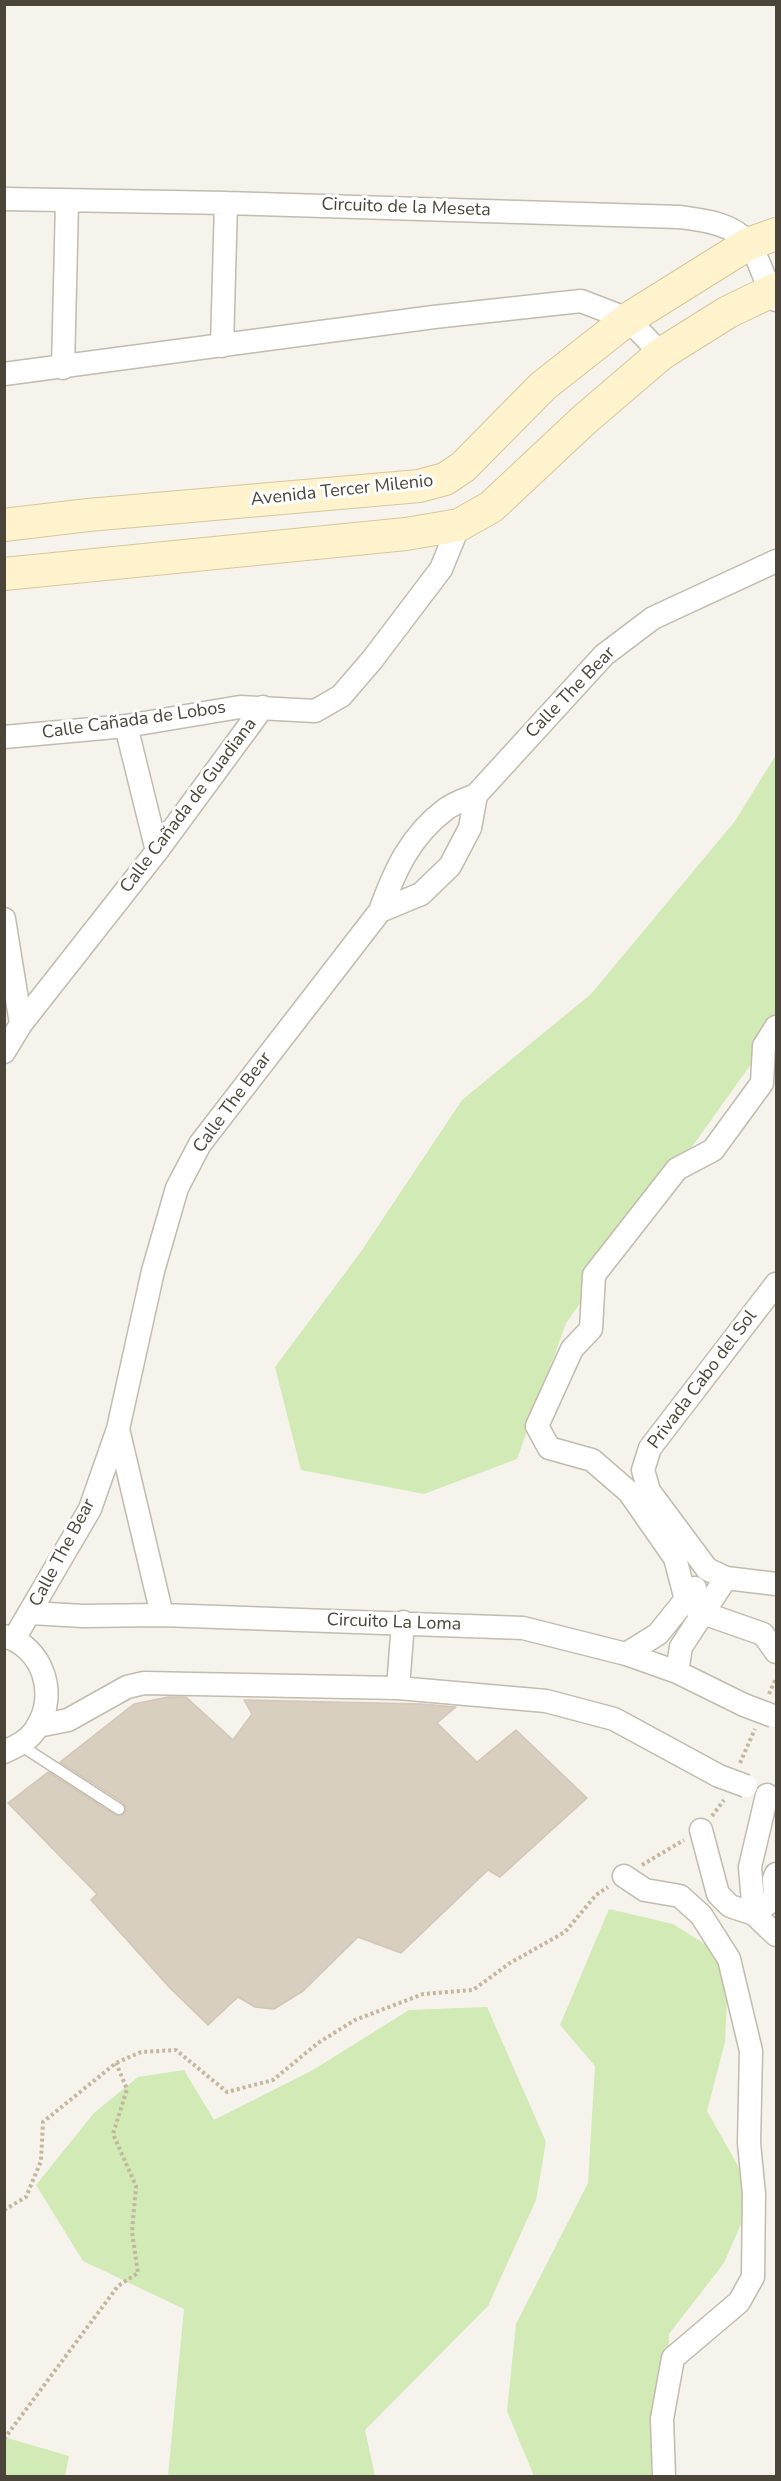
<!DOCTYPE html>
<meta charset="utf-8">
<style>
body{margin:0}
#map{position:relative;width:781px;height:2481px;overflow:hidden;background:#f6f3ec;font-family:"Nunito Sans",sans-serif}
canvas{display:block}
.frame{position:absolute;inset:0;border:6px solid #4b4439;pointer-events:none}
</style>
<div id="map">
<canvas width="781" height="2481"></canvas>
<div class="frame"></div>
</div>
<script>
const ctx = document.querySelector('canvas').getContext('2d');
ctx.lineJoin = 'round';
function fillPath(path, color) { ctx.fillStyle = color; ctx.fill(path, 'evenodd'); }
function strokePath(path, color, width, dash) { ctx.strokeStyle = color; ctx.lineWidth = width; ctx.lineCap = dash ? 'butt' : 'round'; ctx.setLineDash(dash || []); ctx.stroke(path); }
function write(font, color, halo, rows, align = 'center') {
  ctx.font = font + ' "Nunito Sans",sans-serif'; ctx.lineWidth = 6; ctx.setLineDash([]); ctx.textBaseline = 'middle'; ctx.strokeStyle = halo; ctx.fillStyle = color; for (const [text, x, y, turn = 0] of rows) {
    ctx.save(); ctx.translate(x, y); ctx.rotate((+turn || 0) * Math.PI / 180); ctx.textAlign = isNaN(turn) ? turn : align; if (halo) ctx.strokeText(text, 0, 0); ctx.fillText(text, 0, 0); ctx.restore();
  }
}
const green = new Path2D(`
 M 776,755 L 776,1023 L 764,1046 L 566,1323 L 517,1459 L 424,1494 L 301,1470 L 275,1367 L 360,1253 L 462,1100 L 591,994 L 735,821 Z
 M 609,1909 L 673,1924 L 729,1959 L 725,2042 L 707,2111 L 754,2194 L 724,2263 L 669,2334 L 665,2476 L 534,2476 L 507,2411 L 516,2324 L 588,2183 L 595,2066 L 560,2025 Z
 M 487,2007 L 546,2142 L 536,2200 L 488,2306 L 365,2430 L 375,2476 L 168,2476 L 184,2309 L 83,2261 L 36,2185 L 94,2113 L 138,2077 L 184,2070 L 214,2120 L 313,2070 L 409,2010 Z
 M 4,2437 L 69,2456 L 65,2476 L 5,2476 Z`);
const building = new Path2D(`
 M 168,1697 L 186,1697 L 233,1740 L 252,1714 L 244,1700 L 421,1704 L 456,1707 L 437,1723 L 477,1762 L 516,1730 L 587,1798 L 500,1877 L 488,1870 L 401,1953 L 358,1937 L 303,1991 L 274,2009 L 255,2007 L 238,1997 L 208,2025 L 170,1988 L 91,1900 L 97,1894 L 8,1803 L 48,1772 L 115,1815 L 123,1815 L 126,1810 L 124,1803 L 60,1762 L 134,1704 Z`);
const path = new Path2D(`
 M 769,1694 L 776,1678
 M 740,1763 L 755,1729
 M 712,1816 L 724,1800
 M 642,1865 L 684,1840
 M 4,2210 L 26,2197 L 41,2161 L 43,2122 L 116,2063 L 141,2052 L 176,2050 L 227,2092 L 273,2080 L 318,2043 L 355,2020 L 423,1994 L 473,1990 L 510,1963 L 565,1932 L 596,1895 L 608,1887
 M 4,2439 L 118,2286 L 138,2273 L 132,2232 L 136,2186 L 113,2134 L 127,2089 L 116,2063`);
const lane = new Path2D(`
 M 20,1745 L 119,1809`);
const street = new Path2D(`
 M 4,199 L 226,203 L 679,217 C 702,220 733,223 749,244 C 761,261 764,283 776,300
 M 222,346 L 226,203
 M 63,368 L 67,202
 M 4,374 L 434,317 L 581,301 L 628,319 L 661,354
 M 126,726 L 157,851
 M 4,737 L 126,726 L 240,707 L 315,711 L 341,696 L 372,660 L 441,569 L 459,525
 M 380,911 L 421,894 L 450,866 L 470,828 L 476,795
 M 4,919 L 21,1024
 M 776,1027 L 764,1046 L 762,1083 L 713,1150 L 677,1169 L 594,1275 L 591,1329 L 572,1349 L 537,1426 L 549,1448 L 592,1460 L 629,1492 L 675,1558 L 686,1600 L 703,1613 L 763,1634 L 776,1652
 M 4,1052 L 21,1024 L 157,851 L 263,707
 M 776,1284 L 650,1448 L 643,1470 L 649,1491 L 707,1569 L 726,1578 L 776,1584
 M 118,1429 L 162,1615
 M 31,1613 L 83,1616 L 162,1615 L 523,1628 L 626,1654 L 677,1672 L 744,1705
 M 4,1636 C 43,1647 58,1694 37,1727 C 30,1740 17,1746 4,1752
 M 14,1639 L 90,1509 L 118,1429 L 153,1271 L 177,1188 L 200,1144 L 380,911 C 395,870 410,836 446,809 C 454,803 466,799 476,795 L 604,655 L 653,618 L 776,561
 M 626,1654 L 658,1634 L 695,1588
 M 677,1672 L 681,1647 L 726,1578
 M 398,1688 L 403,1622
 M 38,1726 L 68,1720 L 127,1687 L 144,1683 L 398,1688 L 546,1701 L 614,1719 L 719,1776
 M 767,1795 L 750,1867 L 754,1914 L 776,1935
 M 701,1830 L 718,1894 L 730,1906 L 754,1914 L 775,1898 L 774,1879 L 776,1874
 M 624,1876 L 645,1890 L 680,1896 L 701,1915 L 729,1959 L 751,2051 L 749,2143 L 754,2194 L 753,2277 L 739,2302 L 673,2358 L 662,2419 L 664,2476`);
const secondary = new Path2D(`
 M 4,525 L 88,515 L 419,486 L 445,479 L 463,467 L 543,386 L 628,319 L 748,244 L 776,234
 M 4,574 L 406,534 L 459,525 L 491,507 L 585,419 L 661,354 L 728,312 L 776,289`);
const streetBridge = new Path2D(`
 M 744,1705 L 773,1716
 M 719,1776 L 746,1786`);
const streetNames = [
 ["Circuito de la Meseta",406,208,2],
 ["Avenida Tercer Milenio",342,491,-6],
 ["Calle The Bear",571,693,-46],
 ["Calle Cañada de Lobos",134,721,-8],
 ["Calle Cañada de Guadiana",189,806,-53],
 ["Calle The Bear",233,1103,-54],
 ["Privada Cabo del Sol",703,1380,-53],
 ["Calle The Bear",63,1553,-62],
 ["Circuito La Loma",394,1623,2]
];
fillPath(green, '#d2eab5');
fillPath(building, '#d8cfc1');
strokePath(building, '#d3c7b4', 1.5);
strokePath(lane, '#c2bbae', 13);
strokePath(street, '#c2bbae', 25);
strokePath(secondary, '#d6c79b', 34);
strokePath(path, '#c4b79f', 4, [3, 3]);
strokePath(lane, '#fff', 10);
strokePath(street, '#fff', 22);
strokePath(secondary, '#fff3cd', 32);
strokePath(streetBridge, '#c2bbae', 25, []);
strokePath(streetBridge, '#fff', 22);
write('18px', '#4b4439', '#fff', streetNames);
</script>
